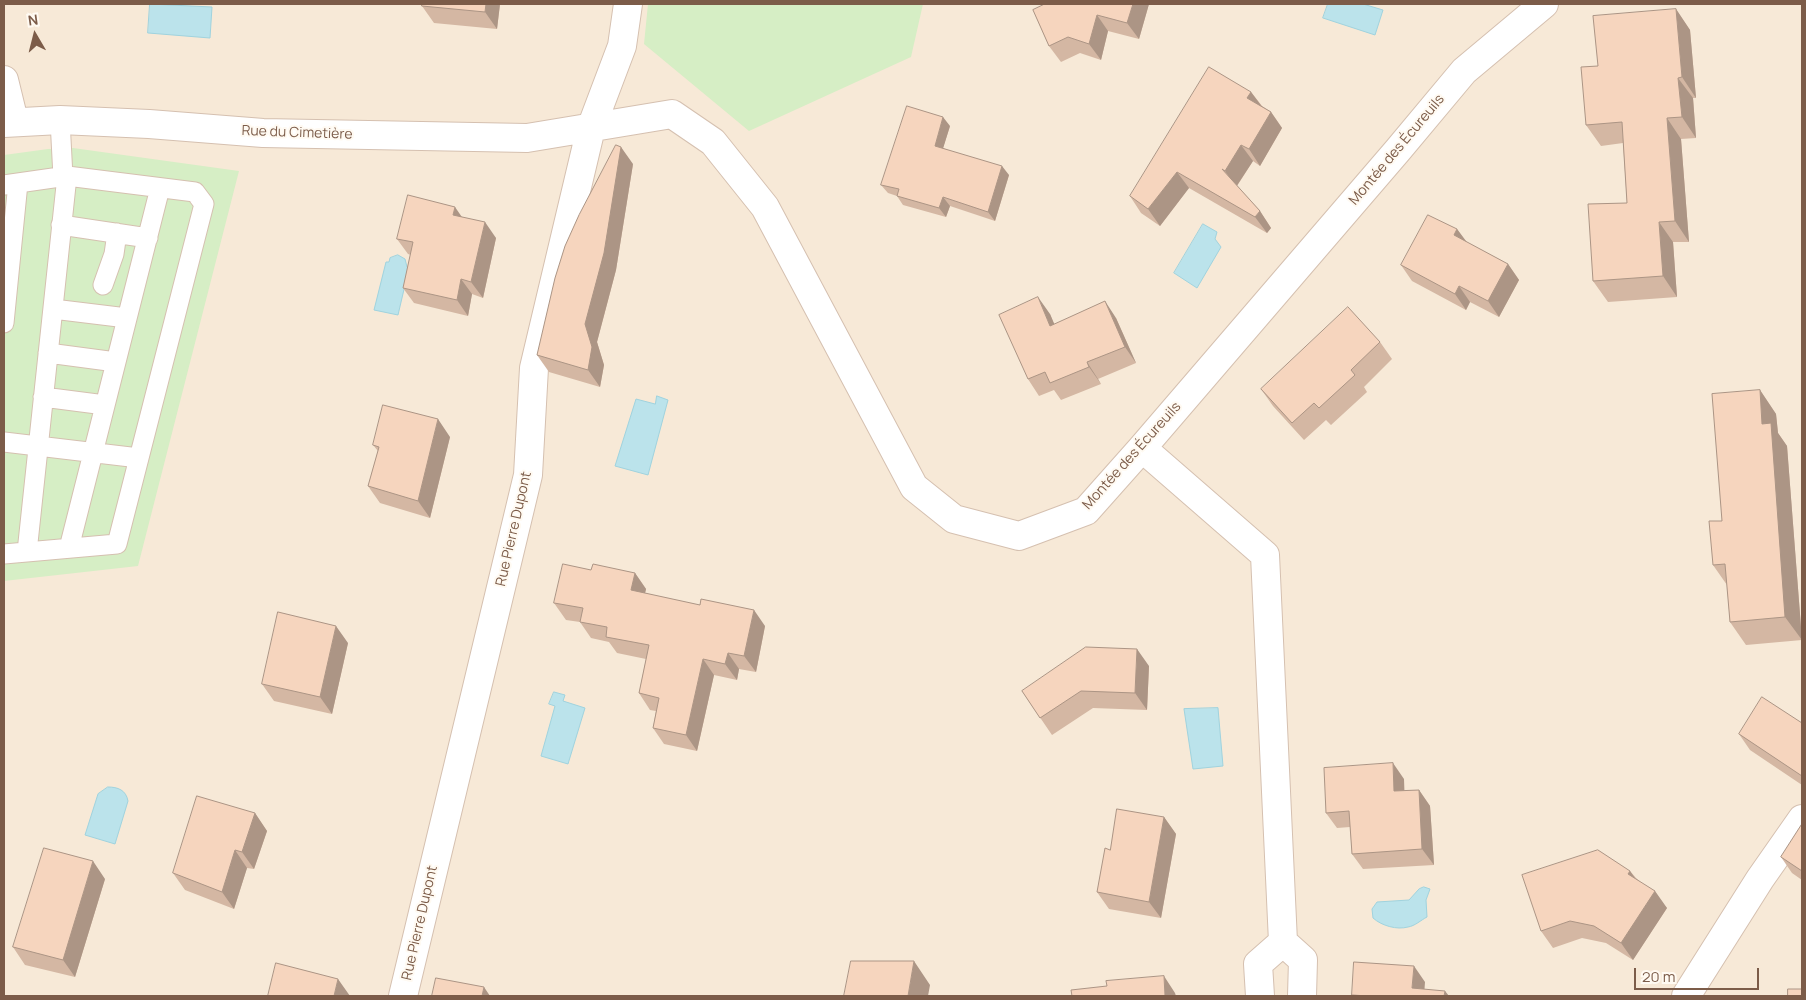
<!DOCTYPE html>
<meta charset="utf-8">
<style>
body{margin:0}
#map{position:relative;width:1806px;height:1000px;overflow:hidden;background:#fef6e9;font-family:Manrope,sans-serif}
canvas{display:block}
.frame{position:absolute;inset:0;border:5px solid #7c5c49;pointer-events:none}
.north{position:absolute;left:10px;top:10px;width:50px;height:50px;-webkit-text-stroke:4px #fffaf2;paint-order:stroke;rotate:352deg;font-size:14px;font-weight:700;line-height:20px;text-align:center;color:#7c5c49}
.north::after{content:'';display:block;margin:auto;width:18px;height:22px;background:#7c5c49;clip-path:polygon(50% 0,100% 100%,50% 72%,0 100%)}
.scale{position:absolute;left:1634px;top:968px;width:125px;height:22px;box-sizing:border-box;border:2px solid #7c5c49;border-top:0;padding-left:6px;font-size:15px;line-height:18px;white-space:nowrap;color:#7c5c49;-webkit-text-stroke:4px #fffaf2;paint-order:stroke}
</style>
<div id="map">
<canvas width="1806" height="1000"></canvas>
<div class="frame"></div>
<div class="north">N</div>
<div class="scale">20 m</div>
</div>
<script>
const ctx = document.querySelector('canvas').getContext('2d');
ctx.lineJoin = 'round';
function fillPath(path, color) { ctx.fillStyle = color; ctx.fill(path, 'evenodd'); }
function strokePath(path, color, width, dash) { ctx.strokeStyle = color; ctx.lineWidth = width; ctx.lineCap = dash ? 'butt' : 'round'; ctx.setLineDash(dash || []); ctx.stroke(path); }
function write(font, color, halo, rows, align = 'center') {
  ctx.font = font + ' Manrope,sans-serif'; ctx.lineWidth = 4; ctx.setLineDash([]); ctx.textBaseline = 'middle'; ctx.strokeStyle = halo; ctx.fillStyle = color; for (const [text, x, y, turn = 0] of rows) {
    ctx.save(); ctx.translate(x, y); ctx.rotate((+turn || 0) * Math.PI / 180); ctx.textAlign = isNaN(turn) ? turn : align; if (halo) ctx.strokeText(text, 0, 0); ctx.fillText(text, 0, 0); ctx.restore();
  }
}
const residential = new Path2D(`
 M 4,4 L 1802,4 L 1802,996 L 4,996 Z`);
const green = new Path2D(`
 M 648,4 L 923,4 L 911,57 L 749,131 L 644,44 Z
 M 73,148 L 239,171 L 138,566 L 4,581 L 4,155 L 48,149 Z`);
const water = new Path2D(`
 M 150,4 L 212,7 L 210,38 L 148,33 Z
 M 1328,4 L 1363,4 L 1383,10 L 1375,35 L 1323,18 Z
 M 1203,224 L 1217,232 L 1215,239 L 1221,247 L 1197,288 L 1174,273 Z
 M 398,255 L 405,259 L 407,267 L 409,268 L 398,315 L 374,310 L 386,262 L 389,262 L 390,258 Z
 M 657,396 L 668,400 L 648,475 L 615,466 L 636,399 L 655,404 Z
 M 554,692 L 565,695 L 563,701 L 585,708 L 568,764 L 541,756 L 555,706 L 549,704 Z
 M 1218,708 L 1223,766 L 1193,769 L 1184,709 Z
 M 108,787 C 118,787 126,790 128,801 L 115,844 L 85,835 L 98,794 Z
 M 1424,887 L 1430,889 L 1426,900 L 1427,917 C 1421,920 1415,926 1408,927 C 1397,930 1382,926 1373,918 L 1372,909 L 1377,902 L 1409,900 L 1419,889 Z`);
const service = new Path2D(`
 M 60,120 L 63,177
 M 4,185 L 67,176 L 195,192 L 204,204 L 117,544 L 4,554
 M 61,225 L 148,238
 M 103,285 L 114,254 L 117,233
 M 53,309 L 127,318
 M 4,323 L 18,183
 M 48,353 L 116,362
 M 43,397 L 105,405
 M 4,442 L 139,458
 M 69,548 L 160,188
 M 27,552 L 67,176`);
const minor = new Path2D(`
 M 4,80 L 14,121
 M 4,123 L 60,120 L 149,124 L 263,133 L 527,138 L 672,114 L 713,142 L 765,207 L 914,487 L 954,519 L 1019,536 L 1086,511 L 1142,448 L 1398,150 L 1464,71 L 1544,4
 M 1142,448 L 1265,555 L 1283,942 L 1303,960 L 1302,996
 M 403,996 L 528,475 L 534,368 L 591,128 L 622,46 L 628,4
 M 1260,996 L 1258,964 L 1283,942
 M 1686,996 L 1760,879 L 1802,819`);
const wall = new Path2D(`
 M 422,4 L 500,4 L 497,29 L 434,23 L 422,6 Z
 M 1149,4 L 1139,39 L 1108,31 L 1101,60 L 1080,53 L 1061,62 L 1049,46 L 1033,10 Z
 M 1676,9 L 1690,30 L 1696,98 L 1693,98 L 1696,138 L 1681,139 L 1689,242 L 1673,242 L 1677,297 L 1608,302 L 1593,281 L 1627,203 L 1623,143 L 1601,146 L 1586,125 L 1598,66 Z
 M 1251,92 L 1262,106 L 1271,112 L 1282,128 L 1260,166 L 1253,161 L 1237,186 L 1260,211 L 1271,228 L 1267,233 L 1189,188 L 1160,226 L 1141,213 L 1130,196 Z
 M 950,126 L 943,148 L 1009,175 L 995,221 L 950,206 L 946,217 L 903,205 L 897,196 L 888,193 L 881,185 Z
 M 633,164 L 616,270 L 597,342 L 604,365 L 600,387 L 549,372 L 537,355 Z
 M 462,217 L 496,238 L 483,298 L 472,294 L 468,316 L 414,303 L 403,288 L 411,255 L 408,254 L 397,239 Z
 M 1457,229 L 1466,242 L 1508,264 L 1519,280 L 1499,317 L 1470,302 L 1466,310 L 1412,281 L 1401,265 Z
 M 1050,314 L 1054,324 L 1116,318 L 1136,363 L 1098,379 L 1101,384 L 1061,400 L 1054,390 L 1039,396 L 1028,379 Z
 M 1380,342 L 1392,359 L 1364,387 L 1367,392 L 1331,425 L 1326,420 L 1304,440 L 1273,406 L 1261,389 Z
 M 1760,390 L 1776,414 L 1778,433 L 1787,446 L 1802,640 L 1746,645 L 1730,622 L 1727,585 L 1713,565 L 1722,521 Z
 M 450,437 L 430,518 L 380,503 L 368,486 L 378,451 L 373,445 Z
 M 591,570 L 635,573 L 646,589 L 645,593 L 765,626 L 756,672 L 739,669 L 737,680 L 714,675 L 697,751 L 664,744 L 653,728 L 656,711 L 650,710 L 639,693 L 646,659 L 617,653 L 609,642 L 591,638 L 580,622 L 566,620 L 554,603 Z
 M 348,643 L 332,714 L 274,701 L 262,684 Z
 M 1149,666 L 1147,710 L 1093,708 L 1052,735 L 1022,691 Z
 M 1802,723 L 1802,785 L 1750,750 L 1739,734 Z
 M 1404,779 L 1404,791 L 1419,790 L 1430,806 L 1434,865 L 1363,869 L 1352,854 L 1350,827 L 1337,828 L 1326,813 Z
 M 255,813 L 267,831 L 254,869 L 247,868 L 234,909 L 185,890 L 173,873 Z
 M 1164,817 L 1176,834 L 1161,918 L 1109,909 L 1097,892 L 1110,850 Z
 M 1802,824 L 1802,880 L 1792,873 L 1781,857 Z
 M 1630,871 L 1636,878 L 1667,908 L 1633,960 L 1606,943 L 1582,938 L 1553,948 L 1541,931 Z
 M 105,879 L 75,977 L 25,965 L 13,947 Z`);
const shadedWall = new Path2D(`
 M 486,4 L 500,4 L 497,29 L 485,12 Z
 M 1133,4 L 1149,4 L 1139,39 L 1127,23 Z
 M 1676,9 L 1690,30 L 1696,98 L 1682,77 Z
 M 1097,15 L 1108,31 L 1101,60 L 1089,44 Z
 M 1678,78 L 1693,98 L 1696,138 L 1682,117 Z
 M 1251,92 L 1263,108 L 1247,98 Z
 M 1271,112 L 1282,128 L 1260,166 L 1249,149 Z
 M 943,117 L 950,126 L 941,155 L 935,146 Z
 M 1667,118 L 1681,139 L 1689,242 L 1675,221 Z
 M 1241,145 L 1253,161 L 1236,187 L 1225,171 Z
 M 621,147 L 633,164 L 616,270 L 597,342 L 604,365 L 600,387 L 588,370 L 585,324 Z
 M 1002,166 L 1009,175 L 995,221 L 988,212 Z
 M 1177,172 L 1189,188 L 1160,226 L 1148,209 Z
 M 943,197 L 950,206 L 946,217 L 939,208 Z
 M 455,207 L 466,223 L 453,215 Z
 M 1260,211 L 1271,228 L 1267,233 L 1255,217 Z
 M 485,222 L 496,238 L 483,298 L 471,282 Z
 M 1659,222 L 1673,242 L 1677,297 L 1663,276 Z
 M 1457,229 L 1469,245 L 1454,235 Z
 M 1508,264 L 1519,280 L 1499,317 L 1488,301 Z
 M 461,279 L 472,294 L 468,316 L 457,300 Z
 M 1459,286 L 1470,302 L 1466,310 L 1455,294 Z
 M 1038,297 L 1050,314 L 1062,342 L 1050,326 Z
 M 1105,301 L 1116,318 L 1136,363 L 1125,347 Z
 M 1087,362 L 1098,379 L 1101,384 L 1089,367 Z
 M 1760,390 L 1776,414 L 1778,433 L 1787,446 L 1802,640 L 1785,617 L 1762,424 Z
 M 438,419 L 450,437 L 430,518 L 418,501 Z
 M 635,573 L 646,589 L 642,606 L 631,590 Z
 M 754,610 L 765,626 L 756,672 L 744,656 Z
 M 336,626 L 348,643 L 332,714 L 320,697 Z
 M 1137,649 L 1149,666 L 1147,710 L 1135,693 Z
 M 728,653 L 739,669 L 737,680 L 725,664 Z
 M 703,659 L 714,675 L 697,751 L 686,735 Z
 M 1393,763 L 1404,779 L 1405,807 L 1394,791 Z
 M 1419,790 L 1430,806 L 1434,865 L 1422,849 Z
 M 255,813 L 267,831 L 254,869 L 242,852 Z
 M 1164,817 L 1176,834 L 1161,918 L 1149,902 Z
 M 235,850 L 247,868 L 234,909 L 222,892 Z
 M 93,861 L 105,879 L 75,977 L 63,960 Z
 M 1630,871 L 1642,888 L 1628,874 Z
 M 1655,891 L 1667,908 L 1633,960 L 1621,943 Z
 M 914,961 L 930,985 L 928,996 L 908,996 Z
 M 1414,966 L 1425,982 L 1424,996 L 1412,988 Z
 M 1164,976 L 1175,993 L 1176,996 L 1165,996 Z
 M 338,979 L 350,996 L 334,996 Z
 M 484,987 L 490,996 L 482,996 Z
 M 1445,991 L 1449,996 L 1444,996 Z`);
const building = new Path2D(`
 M 422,4 L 486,4 L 485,12 L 422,6 Z
 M 1045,4 L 1133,4 L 1127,23 L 1097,15 L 1089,44 L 1068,37 L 1049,46 L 1033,10 Z
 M 1676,9 L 1682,77 L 1678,78 L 1682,117 L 1667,118 L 1675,221 L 1659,222 L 1663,276 L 1593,281 L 1588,204 L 1627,203 L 1622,122 L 1586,125 L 1581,67 L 1598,66 L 1593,16 Z
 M 1209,67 L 1251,92 L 1247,98 L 1271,112 L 1249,149 L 1241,145 L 1225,171 L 1222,169 L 1260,211 L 1255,217 L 1177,172 L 1148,209 L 1130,196 Z
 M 907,106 L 943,117 L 935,146 L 1002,166 L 988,212 L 943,197 L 939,208 L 897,196 L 899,189 L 881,185 Z
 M 616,145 L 621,147 L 604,253 L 585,324 L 592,347 L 588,370 L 537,355 L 555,278 L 565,246 L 579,215 Z
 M 408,195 L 455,207 L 453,215 L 485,222 L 471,282 L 461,279 L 457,300 L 403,288 L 413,242 L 397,239 Z
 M 1428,215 L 1457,229 L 1454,235 L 1508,264 L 1488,301 L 1459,286 L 1455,294 L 1401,265 Z
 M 1038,297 L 1050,326 L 1105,301 L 1125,347 L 1087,362 L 1089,367 L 1050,383 L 1045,372 L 1028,379 L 999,315 Z
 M 1348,307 L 1380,342 L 1351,370 L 1355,375 L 1319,408 L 1314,403 L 1292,423 L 1261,389 Z
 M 1760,390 L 1762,424 L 1771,423 L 1785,617 L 1730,622 L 1725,564 L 1713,565 L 1709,521 L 1722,521 L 1712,394 Z
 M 383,405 L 438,419 L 418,501 L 368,486 L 379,447 L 373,445 Z
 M 563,564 L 591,570 L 593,564 L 635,573 L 631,590 L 700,605 L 701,599 L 754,610 L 744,656 L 728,653 L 725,664 L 703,659 L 686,735 L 653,728 L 659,698 L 639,693 L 649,645 L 606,637 L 607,627 L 580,622 L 583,608 L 554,603 Z
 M 278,612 L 336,626 L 320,697 L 262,684 Z
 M 1086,647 L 1137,649 L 1135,693 L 1081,691 L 1040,718 L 1022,691 Z
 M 1762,697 L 1802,723 L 1802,776 L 1739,734 Z
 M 1393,763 L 1394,791 L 1419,790 L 1422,849 L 1352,854 L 1349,811 L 1326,813 L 1324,768 Z
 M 197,796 L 255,813 L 242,852 L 235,850 L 222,892 L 173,873 Z
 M 1117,809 L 1164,817 L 1149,902 L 1097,892 L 1105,848 L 1110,850 Z
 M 1802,824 L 1802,871 L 1781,857 Z
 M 44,848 L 93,861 L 63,960 L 13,947 Z
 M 1598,850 L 1630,871 L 1628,874 L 1655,891 L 1621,943 L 1594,926 L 1570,921 L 1541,931 L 1522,875 Z
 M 851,961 L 914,961 L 908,996 L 844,996 Z
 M 1354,962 L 1414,966 L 1412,988 L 1445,991 L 1444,996 L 1368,996 L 1352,995 Z
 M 276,963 L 338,979 L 334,996 L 268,996 Z
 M 1164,976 L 1165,996 L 1072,996 L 1071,990 L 1107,986 L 1106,981 Z
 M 436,978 L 484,987 L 482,996 L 432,996 Z
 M 1788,989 L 1802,989 L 1802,996 L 1788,996 Z`);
const streetNames = [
 ["Rue du Cimetière",297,133,2],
 ["Montée des Écureuils",1397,150,-50],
 ["Montée des Écureuils",1132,456,-48],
 ["Rue Pierre Dupont",514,529,-77],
 ["Rue Pierre Dupont",420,923,-77]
];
fillPath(residential, '#f7e9d7');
fillPath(green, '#d6eec5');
fillPath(water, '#bbe3eb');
strokePath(water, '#a0d3de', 1);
strokePath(service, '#d5c0b0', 21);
strokePath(minor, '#d5c0b0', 30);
strokePath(service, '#fff', 19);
strokePath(minor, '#fff', 28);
fillPath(wall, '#d4b7a3');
fillPath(shadedWall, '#ac9585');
fillPath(building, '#f6d5be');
strokePath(building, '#ac9585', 1);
write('14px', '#7c5c49', '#fffaf2', streetNames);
</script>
